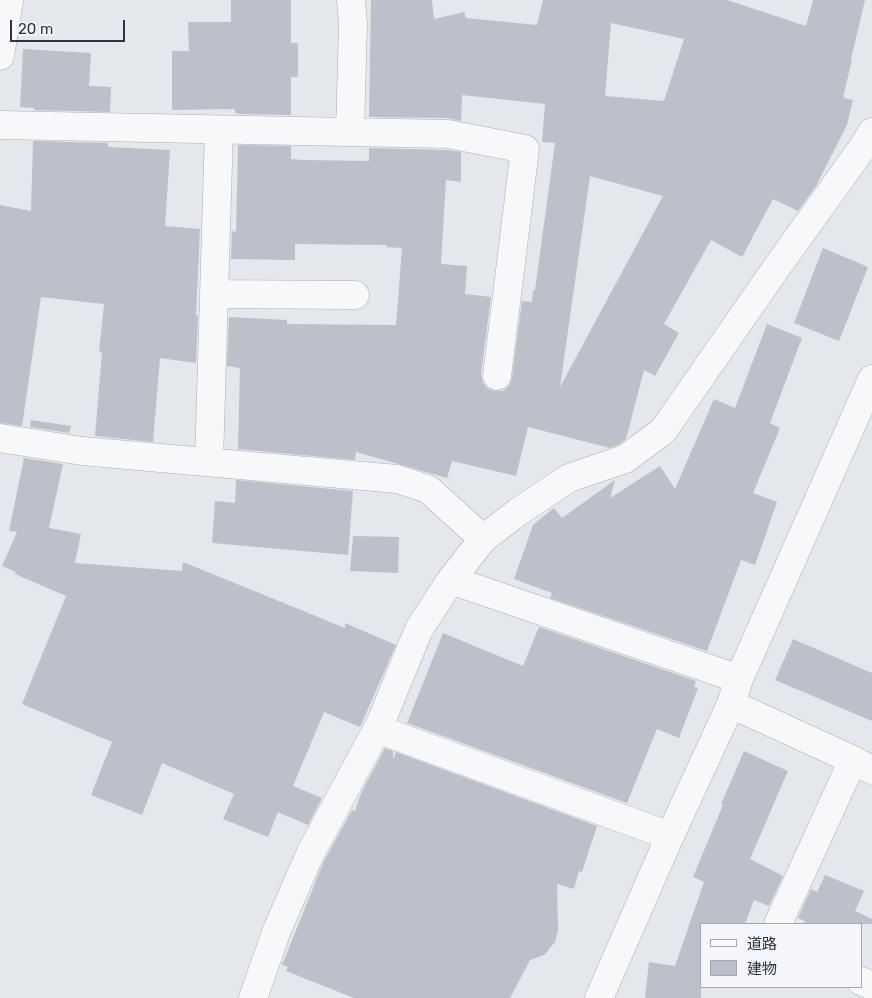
<!DOCTYPE html>
<meta charset="utf-8">
<style>
body{margin:0}
#map{position:relative;width:872px;height:998px;overflow:hidden;background:#e4e7ec;font-family:Rubik,"Noto Sans JP",sans-serif}
canvas{display:block}
.legend{position:absolute;left:700px;top:923px;width:162px;height:65px;box-sizing:border-box;background:#f4f6f9;border:1px solid #a4a8b1;margin:0;padding:6px 9px;list-style:none;font-size:15px;color:#2b3445}
.legend li{display:flex;align-items:center;gap:10px;height:25px}
.legend b{width:25px;border:1px solid #a4a8b1}
.scale{position:absolute;left:10px;top:20px;width:115px;height:22px;box-sizing:border-box;border:2px solid #2b3445;border-top:0;padding-left:6px;font-size:15px;line-height:18px;white-space:nowrap;color:#2b3445;-webkit-text-stroke:4px #f4f6f9;paint-order:stroke}
</style>
<div id="map">
<canvas width="872" height="998"></canvas>
<ul class="legend">
<li><b style="height:6px;background:#f7f8fa"></b>道路</li>
<li><b style="height:14px;background:#bbc0ca"></b>建物</li>
</ul>
<div class="scale">20 m</div>
</div>
<script>
const ctx = document.querySelector('canvas').getContext('2d');
ctx.lineJoin = 'round';
function fillPath(path, color) { ctx.fillStyle = color; ctx.fill(path, 'evenodd'); }
function strokePath(path, color, width, dash) { ctx.strokeStyle = color; ctx.lineWidth = width; ctx.lineCap = dash ? 'butt' : 'round'; ctx.setLineDash(dash || []); ctx.stroke(path); }
const building = new Path2D(`
 M 231,0 L 291,0 L 291,43 L 298,43 L 298,77 L 291,77 L 291,115 L 239,114 L 235,113 L 235,109 L 172,110 L 172,51 L 189,51 L 188,22 L 231,22 Z
 M 371,0 L 432,0 L 434,19 L 464,12 L 466,18 L 537,25 L 543,0 L 727,0 L 806,26 L 813,0 L 865,0 L 851,59 L 852,59 L 843,98 L 853,100 L 847,125 L 816,186 L 798,211 L 773,199 L 742,257 L 711,240 L 664,324 L 679,333 L 655,376 L 644,370 L 626,439 L 618,445 L 610,448 L 528,427 L 516,476 L 452,461 L 447,478 L 356,452 L 355,460 L 238,449 L 240,368 L 227,366 L 229,317 L 287,320 L 287,324 L 396,325 L 402,248 L 386,247 L 387,245 L 295,244 L 295,260 L 231,259 L 232,231 L 236,232 L 238,145 L 291,146 L 291,159 L 303,160 L 369,161 L 369,148 L 446,150 L 461,152 L 461,182 L 446,180 L 441,264 L 467,266 L 465,294 L 491,297 L 481,374 L 483,383 L 488,389 L 495,391 L 503,391 L 509,386 L 512,378 L 522,301 L 532,302 L 533,290 L 535,290 L 555,143 L 542,142 L 545,104 L 462,95 L 461,121 L 448,118 L 369,117 ZM 611,23 L 684,39 L 664,101 L 605,96 ZM 590,176 L 663,196 L 560,387 Z
 M 23,49 L 91,53 L 89,86 L 111,87 L 110,112 L 34,110 L 34,108 L 20,107 Z
 M 33,141 L 108,143 L 108,147 L 170,150 L 165,226 L 200,229 L 196,315 L 198,315 L 196,363 L 160,358 L 153,442 L 95,436 L 102,352 L 99,351 L 104,304 L 41,297 L 22,426 L 0,423 L 0,205 L 31,211 Z
 M 823,248 L 868,267 L 839,341 L 794,323 Z
 M 767,324 L 802,338 L 770,423 L 780,428 L 753,493 L 777,502 L 755,565 L 741,560 L 707,651 L 550,598 L 552,593 L 514,579 L 533,525 L 554,508 L 562,518 L 615,480 L 610,498 L 660,466 L 675,489 L 714,399 L 735,408 Z
 M 31,420 L 71,426 L 69,433 L 30,427 Z
 M 24,458 L 63,464 L 49,528 L 81,534 L 75,563 L 182,571 L 183,562 L 345,628 L 345,623 L 396,645 L 360,727 L 324,712 L 293,786 L 322,798 L 308,825 L 278,812 L 268,837 L 223,819 L 234,794 L 162,763 L 142,815 L 91,795 L 112,742 L 22,704 L 66,596 L 15,574 L 16,572 L 2,566 L 17,532 L 9,531 Z
 M 236,480 L 353,491 L 348,555 L 212,543 L 215,501 L 235,503 Z
 M 353,536 L 399,537 L 398,573 L 350,571 Z
 M 539,627 L 696,681 L 694,687 L 698,688 L 679,738 L 657,729 L 627,803 L 407,723 L 443,633 L 523,666 Z
 M 793,639 L 872,673 L 872,721 L 775,680 Z
 M 385,748 L 393,751 L 393,760 L 396,752 L 597,826 L 582,872 L 579,871 L 574,889 L 557,884 L 558,930 L 555,942 L 544,955 L 530,960 L 510,998 L 354,998 L 286,971 L 288,967 L 282,965 L 324,861 L 352,810 L 355,811 L 361,793 Z
 M 744,751 L 788,771 L 750,859 L 783,876 L 769,906 L 754,900 L 745,924 L 701,924 L 701,998 L 645,998 L 649,962 L 675,966 L 704,882 L 693,877 L 723,805 L 721,804 Z
 M 825,875 L 864,891 L 855,911 L 872,919 L 872,924 L 804,924 L 805,921 L 798,918 L 811,889 L 817,892 Z`);
const minor = new Path2D(`
 M 0,56 L 9,0
 M 0,125 L 448,134 L 525,149 L 497,376
 M 350,132 L 353,24 L 351,0
 M 214,294 L 355,295
 M 0,438 L 82,451 L 397,479 L 428,489 L 483,539
 M 209,461 L 219,130
 M 451,580 L 739,679
 M 731,704 L 853,760 L 872,770
 M 377,729 L 670,836
 M 778,924 L 853,760
 M 861,981 L 872,986
 M 253,998 L 277,930 L 310,854 L 381,722 L 419,629 L 451,580 L 483,539 L 518,512 L 569,478 L 625,459 L 663,431 L 777,267 L 863,147 L 872,132`);
const tertiary = new Path2D(`
 M 599,998 L 670,836 L 731,704 L 739,679 L 872,379`);
fillPath(building, '#bbc0ca');
strokePath(minor, '#a9aeb7', 29);
strokePath(tertiary, '#a9aeb7', 29);
strokePath(minor, '#f7f8fa', 28);
strokePath(tertiary, '#f7f8fa', 28);
</script>
